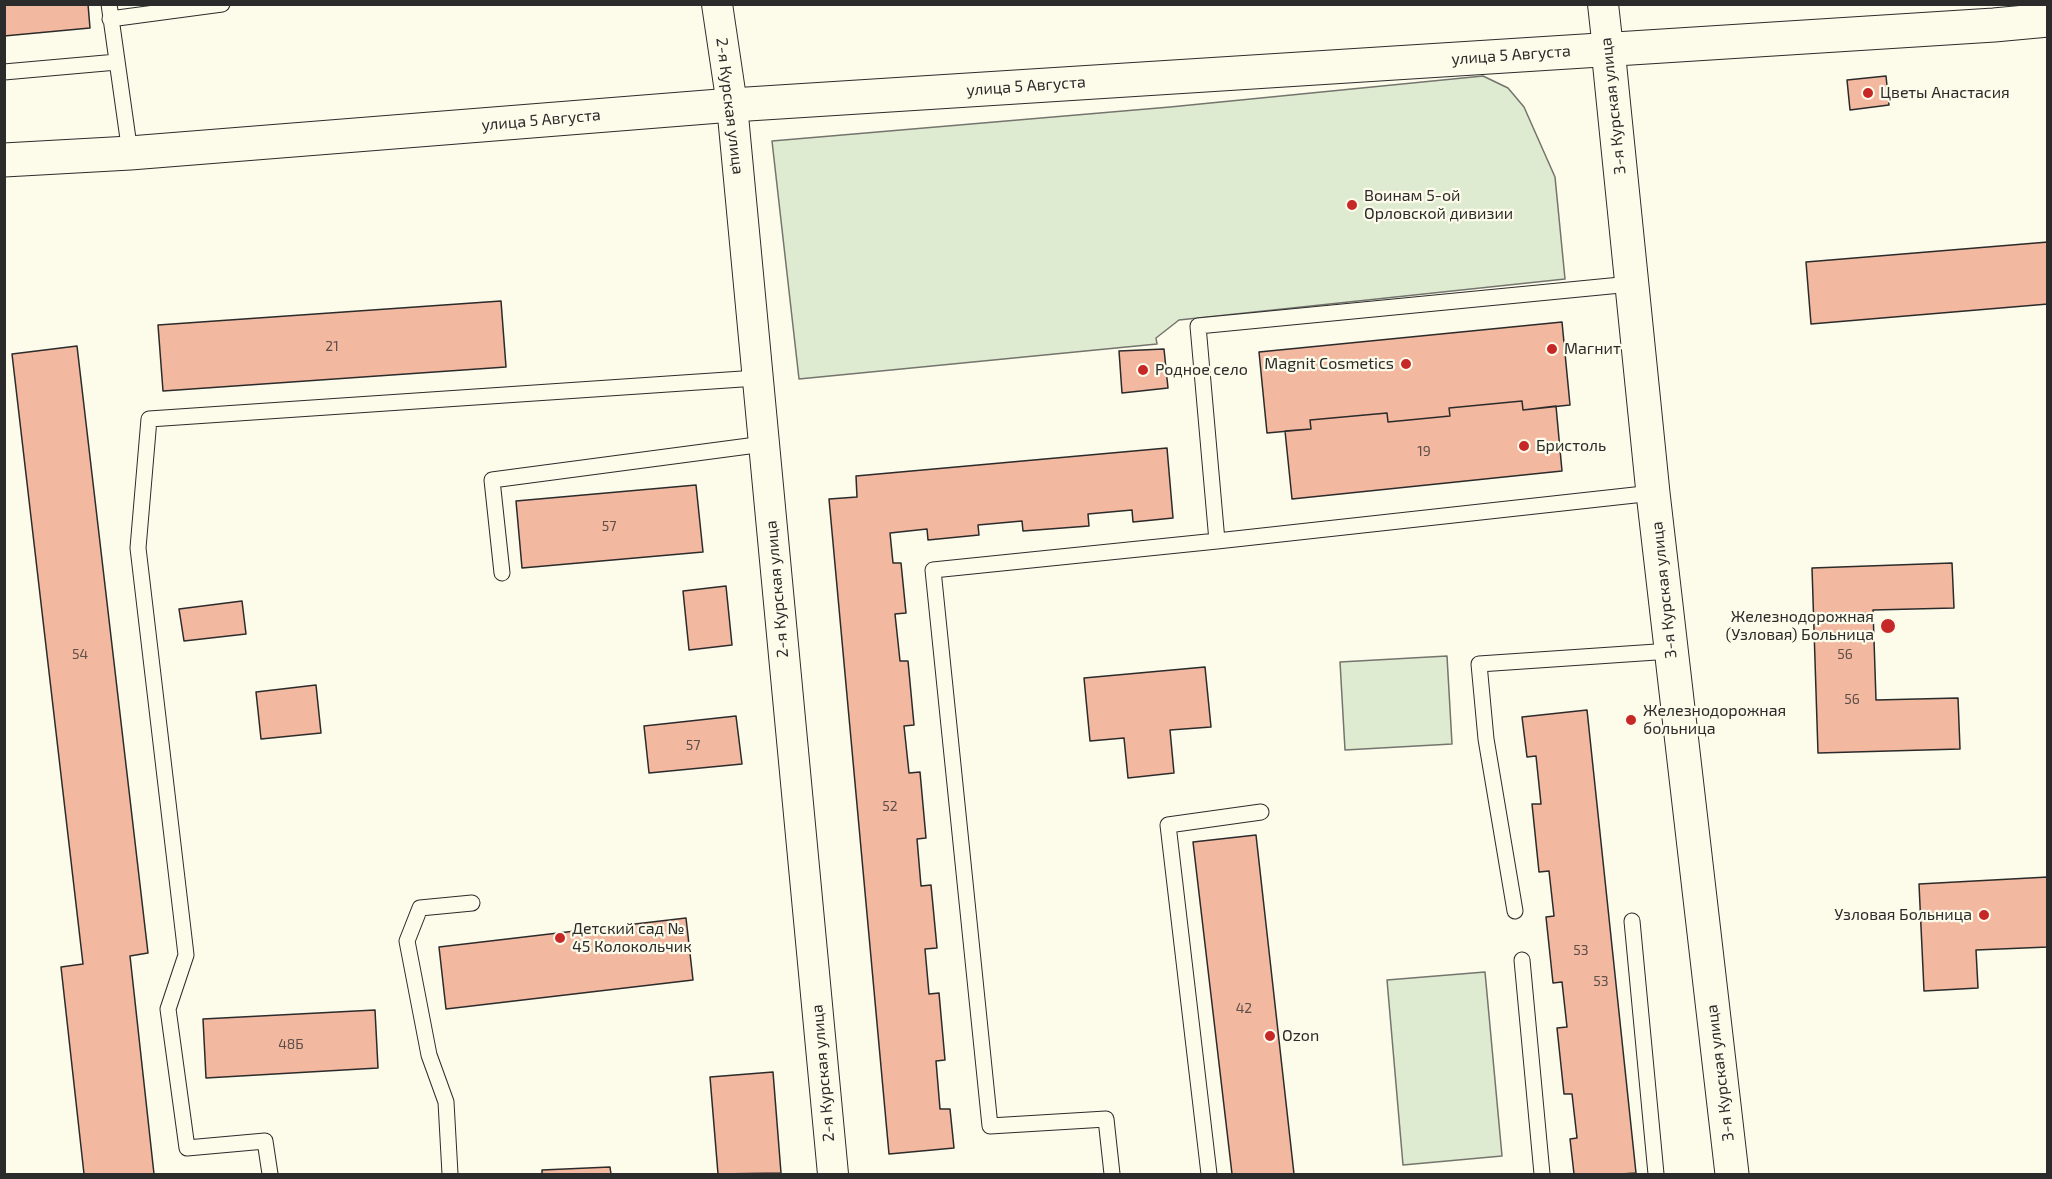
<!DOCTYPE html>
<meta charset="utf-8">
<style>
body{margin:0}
#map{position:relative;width:2052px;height:1179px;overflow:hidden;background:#fdfbea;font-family:"Exo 2",sans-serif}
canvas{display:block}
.frame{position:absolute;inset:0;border:6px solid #2b2b2b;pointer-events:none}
</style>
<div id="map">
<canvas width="2052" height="1179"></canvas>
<div class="frame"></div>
</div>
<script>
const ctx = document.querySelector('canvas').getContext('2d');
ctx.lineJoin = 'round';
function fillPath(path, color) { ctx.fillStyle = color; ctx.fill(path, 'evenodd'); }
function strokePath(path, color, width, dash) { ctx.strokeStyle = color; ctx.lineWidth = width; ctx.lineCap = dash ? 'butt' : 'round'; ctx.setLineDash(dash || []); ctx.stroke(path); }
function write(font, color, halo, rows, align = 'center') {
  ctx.font = font + ' "Exo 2",sans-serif'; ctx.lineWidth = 4.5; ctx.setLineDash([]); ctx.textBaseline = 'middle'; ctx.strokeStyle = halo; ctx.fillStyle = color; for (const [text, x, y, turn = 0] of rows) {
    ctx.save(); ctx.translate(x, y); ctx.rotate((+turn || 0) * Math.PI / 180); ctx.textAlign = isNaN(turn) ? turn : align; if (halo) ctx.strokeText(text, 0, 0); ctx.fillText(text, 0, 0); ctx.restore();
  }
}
const green = new Path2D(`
 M 1483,76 L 1508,88 L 1524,107 L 1555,177 L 1565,279 L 1179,320 L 1156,338 L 1157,344 L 799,379 L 772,141 L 1170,107 Z
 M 1447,656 L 1452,744 L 1345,750 L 1340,662 Z
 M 1485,972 L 1502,1156 L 1403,1165 L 1387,980 Z`);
const building = new Path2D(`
 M 4,4 L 88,4 L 90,28 L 4,36 Z
 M 1886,76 L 1889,105 L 1850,110 L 1847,80 Z
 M 2048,242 L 2048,304 L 1811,324 L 1806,262 Z
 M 501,301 L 506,367 L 163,391 L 158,325 Z
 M 1562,322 L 1570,405 L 1523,410 L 1522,401 L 1449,408 L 1450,416 L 1388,422 L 1387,413 L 1310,420 L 1311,429 L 1267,433 L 1259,352 Z
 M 77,346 L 148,953 L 130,956 L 154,1174 L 84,1174 L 61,967 L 83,964 L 12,354 Z
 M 1164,349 L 1168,388 L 1122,393 L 1119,351 Z
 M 1522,401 L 1523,410 L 1556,406 L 1562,471 L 1292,499 L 1285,431 L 1311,429 L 1310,420 L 1387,413 L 1388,422 L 1450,416 L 1449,408 Z
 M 1167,448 L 1173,518 L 1133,522 L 1132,510 L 1088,514 L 1089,526 L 1023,531 L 1022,521 L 978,525 L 979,535 L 928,540 L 927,529 L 890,533 L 893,563 L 901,563 L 906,613 L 895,614 L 900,661 L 908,661 L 914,725 L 904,726 L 909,773 L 920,772 L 926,838 L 917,839 L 921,886 L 931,885 L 937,948 L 925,949 L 929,994 L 939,993 L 945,1060 L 936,1061 L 940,1109 L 950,1109 L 954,1148 L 889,1154 L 829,499 L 857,497 L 856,476 Z
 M 696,485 L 703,552 L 522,568 L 516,501 Z
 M 1952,563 L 1954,608 L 1873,610 L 1876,700 L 1958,698 L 1960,749 L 1818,753 L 1812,568 Z
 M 726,586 L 732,645 L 689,650 L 683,591 Z
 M 242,601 L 246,634 L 184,641 L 179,609 Z
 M 1205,667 L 1211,727 L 1170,730 L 1174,773 L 1128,778 L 1124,738 L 1090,741 L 1084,678 Z
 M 316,685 L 321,733 L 261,739 L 256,692 Z
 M 1587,710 L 1636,1173 L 1621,1174 L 1574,1174 L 1570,1139 L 1577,1138 L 1572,1094 L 1564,1094 L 1557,1028 L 1567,1027 L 1562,982 L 1553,983 L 1546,917 L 1554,916 L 1549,871 L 1539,872 L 1532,804 L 1541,804 L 1536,756 L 1527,757 L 1522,717 Z
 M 736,716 L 742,764 L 649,773 L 644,726 Z
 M 1256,835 L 1294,1174 L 1232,1174 L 1193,842 Z
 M 2048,877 L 2048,947 L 1976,950 L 1978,988 L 1924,991 L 1919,884 Z
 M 686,918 L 693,980 L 446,1009 L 439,947 Z
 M 375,1010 L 378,1068 L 206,1078 L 203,1019 Z
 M 773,1072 L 781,1173 L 718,1174 L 710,1077 Z
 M 610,1167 L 611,1174 L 542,1174 L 542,1170 Z`);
const service = new Path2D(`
 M 109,4 L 130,153
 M 110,19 L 222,4
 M 4,72 L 117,62
 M 1631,284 L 1198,326 L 1217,541 L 1653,493
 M 502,573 L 492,480 L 764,444
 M 1515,911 L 1486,739 L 1479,664 L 1671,651
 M 1632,921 L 1656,1174
 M 1522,960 L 1542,1174
 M 270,1174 L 265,1141 L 187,1148 L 168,1009 L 186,955 L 138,548 L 149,419 L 757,378
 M 450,1174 L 446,1102 L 429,1055 L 407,941 L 420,908 L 472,903
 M 1112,1174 L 1106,1119 L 990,1126 L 933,570 L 1217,541
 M 1209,1174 L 1168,825 L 1261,812`);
const minor = new Path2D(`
 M 717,4 L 732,105 L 833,1174
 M 1603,4 L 1608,49`);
const secondary = new Path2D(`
 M 1608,49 L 1653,493 L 1732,1174`);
const primary = new Path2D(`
 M 4,160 L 130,153 L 732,105 L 1994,25 L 2048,20`);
const markers = [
 [1868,93,6,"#c62828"],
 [1352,205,6,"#c62828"],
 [1552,349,6,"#c62828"],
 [1406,364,6,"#c62828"],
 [1143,370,6,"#c62828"],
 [1524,446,6,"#c62828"],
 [1888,626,8,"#c62828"],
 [1631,720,6,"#c62828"],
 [1984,915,6,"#c62828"],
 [560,938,6,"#c62828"],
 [1270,1036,6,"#c62828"]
];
const numberNames = [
 ["21",332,346],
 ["19",1424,451],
 ["57",609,526],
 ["54",80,654],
 ["56",1845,654],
 ["56",1852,699],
 ["57",693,745],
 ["52",890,806],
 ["53",1581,950],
 ["53",1601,981],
 ["42",1244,1008],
 ["48Б",291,1044]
];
const streetNames = [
 ["улица 5 Августа",1511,55,-4],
 ["улица 5 Августа",1026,86,-4],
 ["2-я Курская улица",730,106,83],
 ["3-я Курская улица",1613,106,-96],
 ["улица 5 Августа",541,120,-5],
 ["2-я Курская улица",777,589,-95],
 ["3-я Курская улица",1664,590,-96],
 ["2-я Курская улица",823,1073,-95],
 ["3-я Курская улица",1720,1073,-97]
];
const poiNames = [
 ["Цветы Анастасия",1880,93],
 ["Воинам 5-ой",1364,196],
 ["Орловской дивизии",1364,214],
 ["Магнит",1564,349],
 ["Magnit Cosmetics",1394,364,"right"],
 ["Родное село",1155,370],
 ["Бристоль",1536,446],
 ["Железнодорожная",1874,617,"right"],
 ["(Узловая) Больница",1874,635,"right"],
 ["Железнодорожная",1643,711],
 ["больница",1643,729],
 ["Узловая Больница",1972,915,"right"],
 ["Детский сад №",572,929],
 ["45 Колокольчик",572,947],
 ["Ozon",1282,1036]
];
fillPath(green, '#deebd1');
strokePath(green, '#74746e', 1.5);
fillPath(building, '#f2b8a0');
strokePath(building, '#2b2b2b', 1.5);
strokePath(service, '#2b2b2b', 17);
strokePath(minor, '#2b2b2b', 32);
strokePath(secondary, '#2b2b2b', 35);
strokePath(primary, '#2b2b2b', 35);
strokePath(service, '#fdfbea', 15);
strokePath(minor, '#fdfbea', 30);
strokePath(secondary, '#fdfbea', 33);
strokePath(primary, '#fdfbea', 33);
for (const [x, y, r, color] of markers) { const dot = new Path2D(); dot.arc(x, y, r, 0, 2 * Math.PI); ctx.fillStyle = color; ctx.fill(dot); strokePath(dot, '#fdfbea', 2); }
write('14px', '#5d4e48', null, numberNames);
write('16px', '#2b2b2b', '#fdfbea', streetNames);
write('16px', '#2b2b2b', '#fdfbea', poiNames, 'left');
</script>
